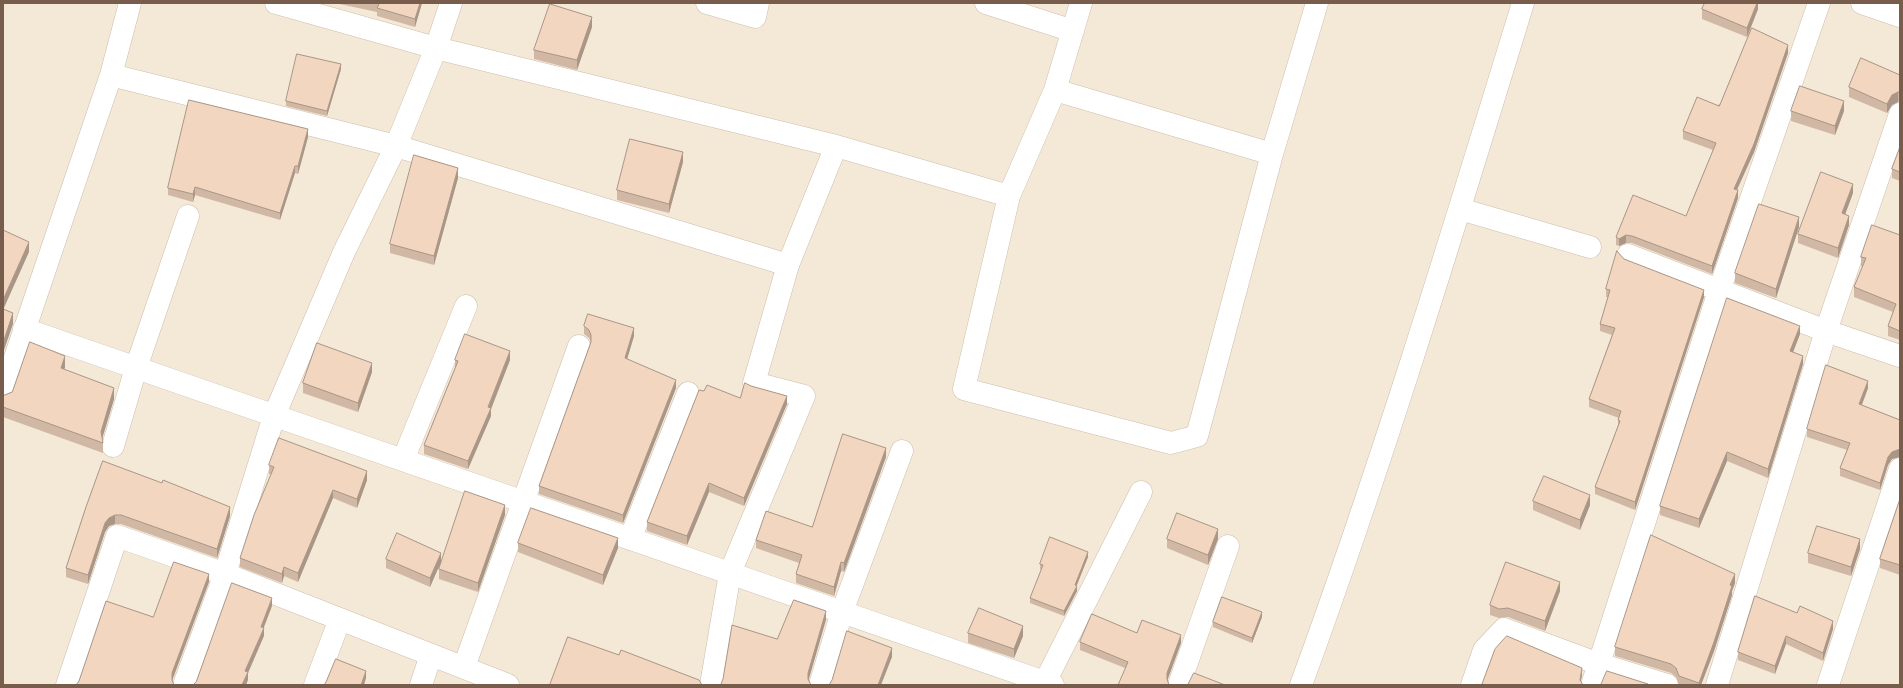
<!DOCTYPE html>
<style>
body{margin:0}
#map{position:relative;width:1903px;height:688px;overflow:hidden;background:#fdf6e9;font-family:Barlow,sans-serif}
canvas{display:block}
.frame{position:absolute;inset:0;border:4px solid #785d4c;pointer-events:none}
</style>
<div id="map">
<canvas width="1903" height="688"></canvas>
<div class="frame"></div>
</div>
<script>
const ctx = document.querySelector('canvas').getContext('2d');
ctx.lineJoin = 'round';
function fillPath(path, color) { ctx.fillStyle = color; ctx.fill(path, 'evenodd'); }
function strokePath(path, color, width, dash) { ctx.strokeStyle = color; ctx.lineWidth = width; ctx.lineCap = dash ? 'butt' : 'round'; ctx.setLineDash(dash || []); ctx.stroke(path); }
const residential = new Path2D(`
 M 3,3 L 1900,3 L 1900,685 L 3,685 Z`);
const street = new Path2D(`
 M 276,3 L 436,48 L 836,146 L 1009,196
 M 707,3 L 755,17 L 758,3
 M 986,3 L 1073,31
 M 1081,3 L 1055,90 L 1009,196 L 964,389 L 1171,443 L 1197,436 L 1272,154 L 1317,3
 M 1862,3 L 1900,16
 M 111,75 L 396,146 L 788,265
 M 1055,90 L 1272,154
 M 1460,209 L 1590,247
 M 1628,255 L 1826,331 L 1900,356
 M 24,329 L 1053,685
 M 3,393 L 111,75 L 130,3
 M 113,446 L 136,368 L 188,216
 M 403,460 L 466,306
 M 630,539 L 688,393
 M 464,667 L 579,346
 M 1045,682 L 1141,492
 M 67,685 L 117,536 L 225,574 L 508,685
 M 184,685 L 225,574 L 274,416 L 344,252 L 396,146 L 436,48 L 451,3
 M 315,685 L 340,619
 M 421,685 L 431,655
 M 711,685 L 730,573 L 804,396 L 754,383 L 788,265 L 836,146
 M 820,685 L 842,612 L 902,451
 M 1179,685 L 1228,546
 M 1301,685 C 1383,461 1453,231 1523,3
 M 1472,685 L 1484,650 L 1504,629 L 1599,664 L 1667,685
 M 1592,685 L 1719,291 L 1819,3
 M 1717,685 L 1826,331 L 1900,114
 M 1828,685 L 1900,469`);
const wall = new Path2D(`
 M 335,3 L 422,3 L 415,27 L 377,16 L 377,12 Z
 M 1758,3 L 1758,9 L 1747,37 L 1702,19 L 1702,9 Z
 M 592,27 L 577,70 L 534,59 L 534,50 Z
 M 1788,53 L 1754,152 L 1737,190 L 1738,198 L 1712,274 L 1632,243 L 1626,243 L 1619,246 L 1616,245 L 1616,237 L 1686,216 L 1713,150 L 1683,139 L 1683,131 Z
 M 341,69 L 327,116 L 286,106 L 286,101 Z
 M 1900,75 L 1900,102 L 1898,102 L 1892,105 L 1887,113 L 1849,97 L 1849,87 Z
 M 1791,111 L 1844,111 L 1835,135 L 1791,121 Z
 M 308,137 L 298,174 L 295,173 L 280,220 L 195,195 L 193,202 L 168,195 L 168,188 Z
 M 1900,147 L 1900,181 L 1892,178 L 1892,169 Z
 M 683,162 L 669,213 L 617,200 L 617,190 Z
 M 458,178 L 434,265 L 390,253 L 390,244 Z
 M 1853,193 L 1845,214 L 1849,225 L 1838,258 L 1798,243 L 1798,234 Z
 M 1799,227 L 1776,298 L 1735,283 L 1735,273 Z
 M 1900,235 L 1900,340 L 1888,336 L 1888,326 L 1893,312 L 1854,297 L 1854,287 L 1863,267 L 1861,266 L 1861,257 Z
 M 1624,259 L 1704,297 L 1635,510 L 1595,494 L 1595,487 L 1618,426 L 1618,420 L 1619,418 L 1589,407 L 1589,399 L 1612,335 L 1600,331 L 1600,324 L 1608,297 L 1606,297 L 1606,289 Z
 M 584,326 L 634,336 L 627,359 L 676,388 L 623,523 L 539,494 L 539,486 L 591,342 L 589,338 L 584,334 Z
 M 1800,334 L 1793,352 L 1803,364 L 1768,478 L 1727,461 L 1699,528 L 1660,515 L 1660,506 Z
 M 455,360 L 510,360 L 491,409 L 491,416 L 468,469 L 424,454 L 424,445 L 455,368 Z
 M 65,367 L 64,369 L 114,399 L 102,439 L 103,443 L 103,453 L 3,417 L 3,395 L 5,395 Z
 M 372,372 L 358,412 L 303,393 L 303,383 Z
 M 1868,388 L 1862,405 L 1900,420 L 1900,457 L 1892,459 L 1888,465 L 1880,490 L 1840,476 L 1840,468 L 1847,450 L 1807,437 L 1807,429 Z
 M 704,391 L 740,398 L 787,404 L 744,506 L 709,492 L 687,545 L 647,531 L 647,522 Z
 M 886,457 L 844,572 L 841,571 L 834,596 L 796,583 L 796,574 L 799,563 L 756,548 L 756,540 L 812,527 Z
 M 269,465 L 367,480 L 357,508 L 333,498 L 298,582 L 284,576 L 282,583 L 240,567 L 240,558 L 271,474 L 269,474 Z
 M 1900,499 L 1900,575 L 1880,568 L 1880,559 Z
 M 1533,501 L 1590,505 L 1580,530 L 1533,510 Z
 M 86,507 L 230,516 L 217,558 L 121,524 L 115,524 L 109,526 L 105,532 L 88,584 L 66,577 L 66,568 Z
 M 505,515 L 478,592 L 439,579 L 439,569 L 440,563 L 430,587 L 386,568 L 386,559 L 441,562 Z
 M 1167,539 L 1218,539 L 1208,565 L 1167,548 Z
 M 518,543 L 618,548 L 603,585 L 518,552 Z
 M 1860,549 L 1851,576 L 1808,563 L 1808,553 Z
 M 1088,557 L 1076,586 L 1077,591 L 1064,616 L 1030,603 L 1030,598 L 1042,570 L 1040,569 L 1040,564 Z
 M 1735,583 L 1732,591 L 1732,595 L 1714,651 L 1701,685 L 1679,685 L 1676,677 L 1671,673 L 1615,656 L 1615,647 Z
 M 1560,591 L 1545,631 L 1508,617 L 1499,618 L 1490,615 L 1490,605 Z
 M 1755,596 L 1833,629 L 1823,661 L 1786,644 L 1775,674 L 1738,660 L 1738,652 Z
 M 1262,617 L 1252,643 L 1213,627 L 1213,622 Z
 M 968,633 L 1023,636 L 1014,658 L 968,643 Z
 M 1137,633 L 1181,643 L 1167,681 L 1125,668 L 1080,650 L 1080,642 Z`);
const shadedWall = new Path2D(`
 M 420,3 L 422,3 L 415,27 L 415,19 Z
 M 1757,3 L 1758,3 L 1758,9 L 1747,37 L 1747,28 Z
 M 592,17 L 592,27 L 577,70 L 577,60 Z
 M 1788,45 L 1788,53 L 1754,152 L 1734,196 L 1734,189 Z
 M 341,64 L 341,69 L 327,116 L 327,111 Z
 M 1898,92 L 1898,102 L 1892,105 L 1887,113 L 1887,104 L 1892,95 Z
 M 1844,101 L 1844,111 L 1835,135 L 1835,126 Z
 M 308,129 L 308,137 L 298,174 L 298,166 Z
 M 683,152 L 683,162 L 669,213 L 669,204 Z
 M 295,166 L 295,173 L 280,220 L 280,213 Z
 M 458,168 L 458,178 L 434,265 L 434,256 Z
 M 1853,184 L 1853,193 L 1842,223 L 1842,213 Z
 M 195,187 L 195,195 L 193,202 L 193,194 Z
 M 1738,190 L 1738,198 L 1712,274 L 1712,266 Z
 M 1849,216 L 1849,225 L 1838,258 L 1838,248 Z
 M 1799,217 L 1799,227 L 1776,298 L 1776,289 Z
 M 1626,235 L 1626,243 L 1619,246 L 1619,239 Z
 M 29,242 L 29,252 L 3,310 L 3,300 Z
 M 1704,290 L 1704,297 L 1635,510 L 1635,502 Z
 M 13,313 L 13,324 L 3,353 L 3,343 Z
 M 1800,326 L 1800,334 L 1790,360 L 1790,351 Z
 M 634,328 L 634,336 L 625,366 L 625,358 Z
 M 510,351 L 510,360 L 491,409 L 491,416 L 468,469 L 468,461 Z
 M 65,356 L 65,367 L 61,378 L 61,368 Z
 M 1803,356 L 1803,364 L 1768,478 L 1768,469 Z
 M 372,363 L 372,372 L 358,412 L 358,403 Z
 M 676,380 L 676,388 L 623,523 L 623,515 Z
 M 1868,381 L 1868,388 L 1859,412 L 1859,404 Z
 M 114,388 L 114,399 L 101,442 L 101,432 Z
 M 787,396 L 787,404 L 744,506 L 744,498 Z
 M 886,448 L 886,457 L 844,572 L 844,563 Z
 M 1900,448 L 1900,457 L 1892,459 L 1888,465 L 1880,490 L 1880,483 L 1888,457 L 1892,452 Z
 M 1727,452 L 1727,461 L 1699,528 L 1699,519 Z
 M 367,471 L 367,480 L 357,508 L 357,499 Z
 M 709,483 L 709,492 L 687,545 L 687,536 Z
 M 333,490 L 333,498 L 298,582 L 298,573 Z
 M 1590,495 L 1590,505 L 1580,530 L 1580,520 Z
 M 505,505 L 505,515 L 478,592 L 478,583 Z
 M 230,507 L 230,516 L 217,558 L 217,549 Z
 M 115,515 L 115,524 L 109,526 L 105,532 L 88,584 L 88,575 L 105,523 L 109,518 Z
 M 1218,529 L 1218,539 L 1208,565 L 1208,555 Z
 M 618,538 L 618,548 L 603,585 L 603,575 Z
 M 1860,539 L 1860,549 L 1851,576 L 1851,567 Z
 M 1088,552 L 1088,557 L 1075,590 L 1075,585 Z
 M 441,553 L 441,562 L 430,587 L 430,578 Z
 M 841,562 L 841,571 L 834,596 L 834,587 Z
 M 284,567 L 284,576 L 282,583 L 282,574 Z
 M 209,574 L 209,582 L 172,681 L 172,685 L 172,673 Z
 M 1735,574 L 1735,583 L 1732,591 L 1732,595 L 1714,651 L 1701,685 L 1699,685 L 1699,683 L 1730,585 Z
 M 1560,582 L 1560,591 L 1545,631 L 1545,621 Z
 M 1077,586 L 1077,591 L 1064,616 L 1064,611 Z
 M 272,598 L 272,606 L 261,635 L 261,627 Z
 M 826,611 L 826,620 L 808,682 L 808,673 Z
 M 1262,612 L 1262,617 L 1252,643 L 1252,638 Z
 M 1833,621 L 1833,629 L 1823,661 L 1823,653 Z
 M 1023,626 L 1023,636 L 1014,658 L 1014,649 Z
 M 264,628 L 264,636 L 248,673 L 248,680 L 246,685 L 242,685 L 245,671 Z
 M 1181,635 L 1181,643 L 1167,681 L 1167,685 L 1167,673 Z
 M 1786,636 L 1786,644 L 1775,674 L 1775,666 Z
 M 892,648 L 892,657 L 881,685 L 878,685 Z
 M 1582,668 L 1582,676 L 1580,685 L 1580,680 Z
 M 366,671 L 366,678 L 364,685 L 361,685 Z`);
const building = new Path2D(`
 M 375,3 L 420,3 L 415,19 L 377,8 L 379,4 Z
 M 1705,3 L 1757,3 L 1747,28 L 1702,9 Z
 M 550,4 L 592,17 L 577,60 L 534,50 Z
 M 1752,28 L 1788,45 L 1754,144 L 1734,189 L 1738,190 L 1712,266 L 1632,236 L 1626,235 L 1619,239 L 1616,237 L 1633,195 L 1686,216 L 1716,143 L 1683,131 L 1697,97 L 1719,106 Z
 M 297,54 L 341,64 L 327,111 L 286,101 Z
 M 1861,58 L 1900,75 L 1900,92 L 1898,92 L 1892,95 L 1887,104 L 1849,87 Z
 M 1800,86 L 1844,101 L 1835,126 L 1791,111 Z
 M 189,100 L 308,129 L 298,166 L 295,166 L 280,213 L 195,187 L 193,194 L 168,188 Z
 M 630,139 L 683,152 L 669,204 L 617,190 Z
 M 1900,147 L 1900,172 L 1892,169 Z
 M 414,155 L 458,168 L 434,256 L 390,244 Z
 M 1821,172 L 1853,184 L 1842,213 L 1849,216 L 1838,248 L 1798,234 Z
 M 1759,204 L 1799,217 L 1776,289 L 1735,273 Z
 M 1872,225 L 1900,235 L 1900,331 L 1888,326 L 1896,304 L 1854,287 L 1866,258 L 1861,257 Z
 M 3,230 L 29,242 L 3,300 Z
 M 1617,251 L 1624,259 L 1704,290 L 1635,502 L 1595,487 L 1620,421 L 1618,420 L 1621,411 L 1589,399 L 1615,328 L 1600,324 L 1610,290 L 1606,289 Z
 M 1727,298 L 1800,326 L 1790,351 L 1803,356 L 1768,469 L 1727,452 L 1699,519 L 1660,506 Z
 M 3,309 L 13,313 L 3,343 Z
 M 588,314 L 634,328 L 625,358 L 676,380 L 623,515 L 539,486 L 591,342 L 591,335 L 589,330 L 584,326 Z
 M 465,334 L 510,351 L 488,407 L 491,408 L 468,461 L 424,445 L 458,361 L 455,360 Z
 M 30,342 L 65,356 L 61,368 L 114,388 L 101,432 L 103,443 L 3,407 L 3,395 L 5,395 L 12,392 Z
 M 317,343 L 372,363 L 358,403 L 303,383 Z
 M 1826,365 L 1868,381 L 1859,404 L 1900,420 L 1900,449 L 1892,452 L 1888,457 L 1880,483 L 1840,468 L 1850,443 L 1807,429 Z
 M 745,383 L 751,386 L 787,396 L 744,498 L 709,483 L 687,536 L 647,522 L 699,390 L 704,391 L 707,385 L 740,398 Z
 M 843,434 L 886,448 L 844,563 L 841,562 L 834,587 L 796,574 L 802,555 L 756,540 L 766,511 L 812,527 Z
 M 279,438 L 367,471 L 357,499 L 333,490 L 298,573 L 284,567 L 282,574 L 240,558 L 254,515 L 274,467 L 269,465 Z
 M 103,461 L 162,483 L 163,480 L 230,507 L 217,549 L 121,515 L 115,515 L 109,518 L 105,523 L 88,575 L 66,568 L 86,507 Z
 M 1544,476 L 1590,495 L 1580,520 L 1533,501 Z
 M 465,491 L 505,505 L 478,583 L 439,569 Z
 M 1900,499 L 1900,565 L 1880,559 Z
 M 531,508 L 618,538 L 603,575 L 518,543 Z
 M 1177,513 L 1218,529 L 1208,555 L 1167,539 Z
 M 1817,526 L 1860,539 L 1851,567 L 1808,553 Z
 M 397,533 L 441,553 L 430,578 L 386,559 Z
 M 1651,535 L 1735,574 L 1730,585 L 1732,586 L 1714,642 L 1699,683 L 1679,676 L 1676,668 L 1671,664 L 1615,647 Z
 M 1050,537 L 1088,552 L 1075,585 L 1077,586 L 1064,611 L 1030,598 L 1043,565 L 1040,564 Z
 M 174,562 L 209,574 L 172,673 L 172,680 L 174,685 L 76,685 L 79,681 L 106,601 L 153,617 Z
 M 1506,562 L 1560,582 L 1545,621 L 1508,608 L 1499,609 L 1490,605 Z
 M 232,583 L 272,598 L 261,627 L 264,628 L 245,671 L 248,672 L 242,685 L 193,685 L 196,682 Z
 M 1755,596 L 1797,613 L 1800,606 L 1833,621 L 1823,653 L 1786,636 L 1775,666 L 1738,652 Z
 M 1222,597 L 1262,612 L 1252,638 L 1213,622 Z
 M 794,600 L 826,611 L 808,673 L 808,679 L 811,685 L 720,685 L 721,684 L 723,679 L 732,625 L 777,639 Z
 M 979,608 L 1023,626 L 1014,649 L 968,633 Z
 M 1092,614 L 1137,633 L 1142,620 L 1181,635 L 1167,673 L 1167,679 L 1169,685 L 1118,685 L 1128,662 L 1080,642 Z
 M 847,631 L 892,648 L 878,685 L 829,685 L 832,680 Z
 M 1507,636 L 1582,668 L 1580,680 L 1583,685 L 1485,685 L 1482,684 L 1495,649 Z
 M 568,637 L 619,655 L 621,650 L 699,680 L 702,685 L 550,685 Z
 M 336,659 L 366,671 L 361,685 L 324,685 L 326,682 Z
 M 1607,671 L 1648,684 L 1647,685 L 1601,685 Z
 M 1194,673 L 1225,685 L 1188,685 Z`);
fillPath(residential, '#f4e8d7');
strokePath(street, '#cfbeae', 23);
strokePath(street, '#fff', 22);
fillPath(wall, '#d0b8a5');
fillPath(shadedWall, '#a99686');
fillPath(building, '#f2d6c0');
strokePath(building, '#a99686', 1);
</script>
